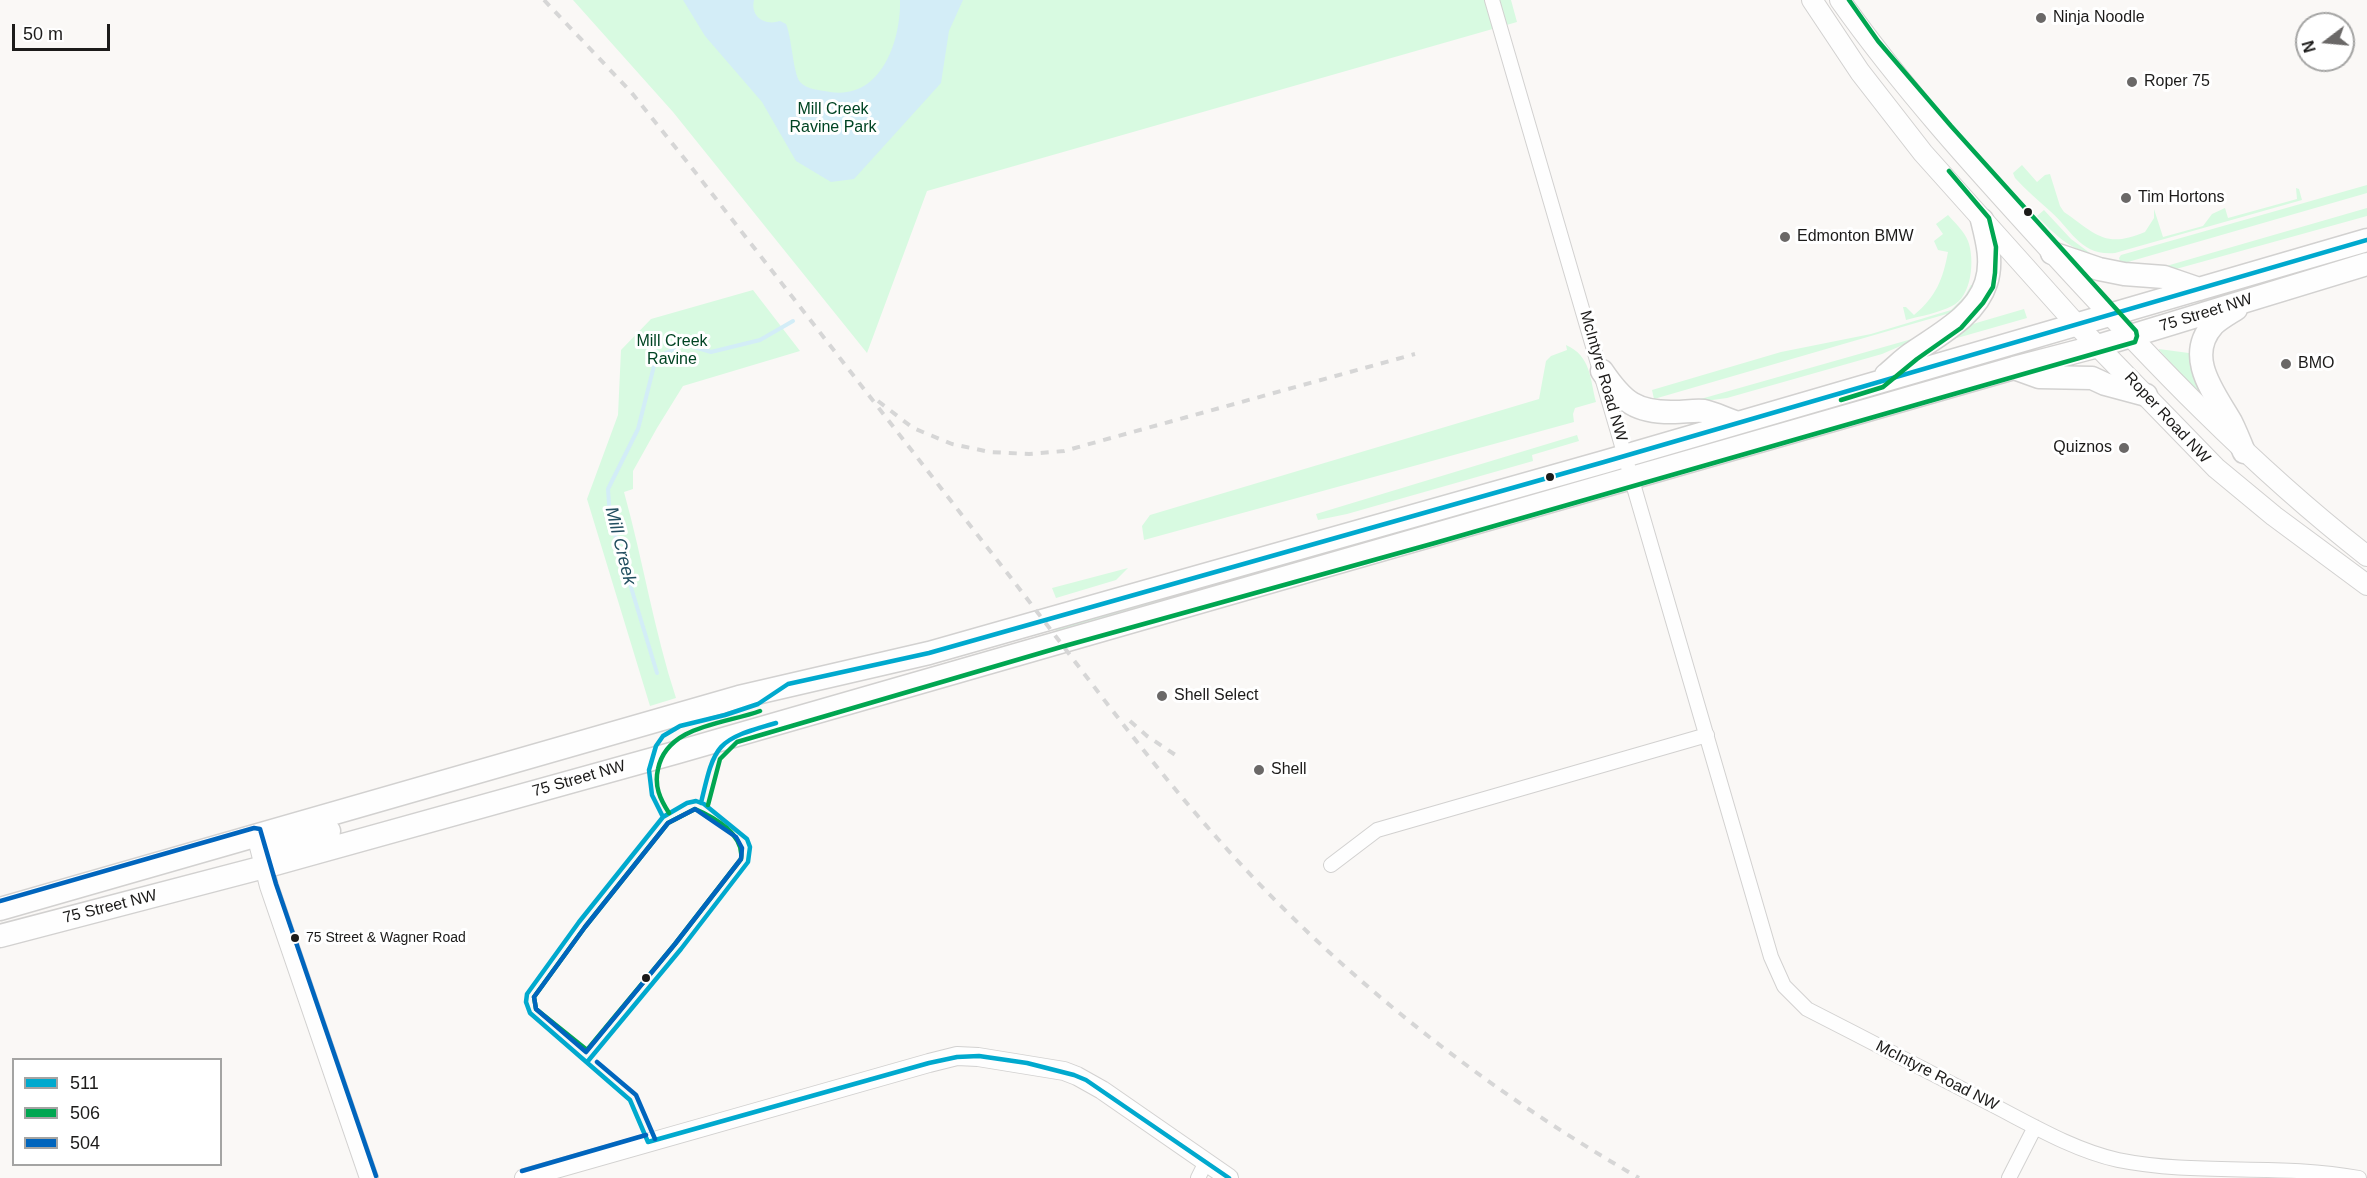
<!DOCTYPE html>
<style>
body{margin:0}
#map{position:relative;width:2367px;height:1178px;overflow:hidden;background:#faf8f6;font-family:Arial,sans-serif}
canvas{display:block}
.legend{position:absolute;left:12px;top:1058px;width:210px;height:108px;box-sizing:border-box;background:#fff;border:2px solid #a4a4a3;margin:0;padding:8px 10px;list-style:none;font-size:18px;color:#1c1b1a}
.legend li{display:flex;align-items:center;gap:12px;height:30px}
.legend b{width:30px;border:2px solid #a4a4a3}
.north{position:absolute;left:2295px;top:12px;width:60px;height:60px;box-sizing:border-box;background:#fff;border:2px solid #a4a4a3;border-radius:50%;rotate:254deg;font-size:16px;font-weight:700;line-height:24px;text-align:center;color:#1c1b1a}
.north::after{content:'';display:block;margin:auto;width:21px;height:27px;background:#6a6867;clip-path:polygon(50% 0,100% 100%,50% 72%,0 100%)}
.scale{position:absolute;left:12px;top:24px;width:98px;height:27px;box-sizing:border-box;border:3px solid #1c1b1a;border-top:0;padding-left:8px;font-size:18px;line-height:21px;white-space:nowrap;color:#1c1b1a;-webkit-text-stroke:4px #fff;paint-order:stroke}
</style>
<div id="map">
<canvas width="2367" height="1178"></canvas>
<ul class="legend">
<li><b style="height:8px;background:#00a9ce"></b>511</li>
<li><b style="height:8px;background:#00a651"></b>506</li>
<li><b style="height:8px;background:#0065bd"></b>504</li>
</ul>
<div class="north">N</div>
<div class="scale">50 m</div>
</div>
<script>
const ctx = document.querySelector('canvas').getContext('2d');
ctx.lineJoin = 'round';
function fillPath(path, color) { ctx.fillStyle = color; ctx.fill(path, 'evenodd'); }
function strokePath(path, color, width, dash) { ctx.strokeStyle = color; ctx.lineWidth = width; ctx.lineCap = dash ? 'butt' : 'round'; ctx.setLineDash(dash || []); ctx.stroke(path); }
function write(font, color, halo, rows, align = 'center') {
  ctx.font = font + ' Arial,sans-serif'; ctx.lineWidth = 6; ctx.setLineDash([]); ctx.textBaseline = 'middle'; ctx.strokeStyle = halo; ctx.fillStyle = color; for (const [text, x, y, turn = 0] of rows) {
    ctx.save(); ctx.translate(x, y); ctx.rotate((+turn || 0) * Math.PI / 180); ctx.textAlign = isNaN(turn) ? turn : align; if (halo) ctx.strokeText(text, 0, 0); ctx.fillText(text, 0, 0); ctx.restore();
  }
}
const green = new Path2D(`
 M 573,0 L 1511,0 L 1517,22 L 927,191 L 867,353 L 673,112 Z
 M 2022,165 L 2037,182 L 2045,175 L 2050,174 L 2060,206 L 2064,212 C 2096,234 2105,249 2145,232 L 2154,218 L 2154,209 L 2163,237 L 2203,226 L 2212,214 L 2225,208 L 2228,218 L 2297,199 L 2296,188 L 2299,189 L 2302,200 L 2115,253 C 2080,256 2072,230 2050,211 C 2038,200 2026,190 2015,178 L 2013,173 Z
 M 2367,185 L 2367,193 L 2121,264 L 2119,258 L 2121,255 Z
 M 2367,208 L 2367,216 L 2176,269 L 2149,271 Z
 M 2044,210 L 2071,239 L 2094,256 C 2068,247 2056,236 2037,216 Z
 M 1948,215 C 1955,223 1964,231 1968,241 C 1975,259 1972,297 1952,306 C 1938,313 1921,316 1906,320 L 1903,307 L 1906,307 L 1914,315 C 1936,297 1943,279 1948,252 L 1938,250 L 1934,241 L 1943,234 L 1936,224 Z
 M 1971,285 L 1974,285 L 1957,311 L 1654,399 L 1652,390 L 1781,352 L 1871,334 L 1951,310 L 1965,296 Z
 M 753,290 L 800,351 L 683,386 L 657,428 L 633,471 L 633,489 L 624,492 C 643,560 654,631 676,698 L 650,706 L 587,499 L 618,415 L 621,350 L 651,319 Z
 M 2024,309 L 2027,318 L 1943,342 L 1966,326 Z
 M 1926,335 L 1882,354 L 1727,398 L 1683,404 Z
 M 1566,345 C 1591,356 1590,379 1596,402 L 1575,408 L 1573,414 L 1574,422 L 1144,540 L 1142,526 L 1150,515 L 1539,399 L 1546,361 L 1551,356 L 1567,350 Z
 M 2159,349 L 2196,354 L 2211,406 L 2159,350 Z
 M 1577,435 L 1579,441 L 1532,455 L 1533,461 L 1347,514 L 1318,520 L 1316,514 Z
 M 1424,524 L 1056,631 L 1052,625 Z
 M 1128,568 L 1116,580 L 1056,598 L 1052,588 Z`);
const water = new Path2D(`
 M 683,0 L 754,0 C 750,17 765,26 780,21 L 786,24 C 792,38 793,73 800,82 C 808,90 820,90 830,92 C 881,100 901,41 900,0 L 963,0 L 949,31 L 941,83 L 854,179 L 831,182 L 796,161 L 762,102 L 705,36 Z`);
const stream = new Path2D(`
 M 657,673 L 610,518 L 608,489 L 638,429 L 656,358 L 684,344 L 711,352 L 760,340 L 793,321`);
const minor = new Path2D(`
 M 1492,0 L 1771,957 L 1784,986 L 1807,1009 C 1868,1040 1929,1072 1989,1103 C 2030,1124 2073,1150 2118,1160 C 2197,1176 2280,1163 2359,1178
 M 1331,865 L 1377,830 L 1707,735
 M 1198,1178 L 1206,1162
 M 2009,1178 L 2035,1127`);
const tertiary = new Path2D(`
 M 256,835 L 269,886 L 369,1178
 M 524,1178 L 929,1063 L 957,1056 L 978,1057 L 1064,1071 L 1077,1076 L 1102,1090 L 1229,1178`);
const secondary = new Path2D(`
 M 1812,0 L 1860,72 L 1923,153 L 2077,325 L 2216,468 L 2274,516 L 2367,585
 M 1840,0 C 1903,89 1977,170 2050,250 C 2150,359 2250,465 2367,556`);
const primary = new Path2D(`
 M 2052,253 L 2099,269 L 2124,274 L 2164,277 L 2199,289
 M 2236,309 C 2228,314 2219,319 2213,325 C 2184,357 2215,394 2231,422 C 2236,432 2240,442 2244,452
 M 2014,368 L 2039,377 L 2092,378 L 2105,384 L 2146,395
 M 1602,371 C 1623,402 1636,413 1675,412 C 1684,412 1695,410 1704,411 C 1714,413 1725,419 1735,422
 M 1886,375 C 1895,368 1904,358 1914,352 C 1940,334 1976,315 1986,283 C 1993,262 1987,240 1982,220
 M 264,867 C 273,839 303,838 329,831
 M 0,909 L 739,697 L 929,653 L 1151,590 L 1604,462 L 2367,240
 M 0,936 L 264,867 L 678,752 L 2014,368 L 2098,346 L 2367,264`);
const rail = new Path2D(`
 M 544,0 L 631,92 L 688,163 C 795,300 901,437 1008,574 C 1077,663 1143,755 1218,839 C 1337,974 1483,1088 1639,1178
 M 878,401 L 913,428 L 952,444 L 990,452 L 1029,454 L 1064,451 L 1415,354
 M 1130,721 L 1147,736 L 1180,758`);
const bus1 = new Path2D(`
 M 701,803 C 715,743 716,740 776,723
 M 663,817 L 652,795 L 649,770 L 656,746 L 663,736 L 680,726 L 725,715 L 758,704 L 788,684 L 929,653 L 1604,462 L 2367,240
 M 588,1061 L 681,949 L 748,862 L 750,847 L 747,839 L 704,804 L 696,801 L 687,803 L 663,817 L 579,922 L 527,994 L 526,1002 L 530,1013 L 630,1100 L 648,1142
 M 648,1142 L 929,1063 L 957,1057 L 979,1056 L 1027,1063 L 1074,1075 L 1086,1080 L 1229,1178`);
const bus2 = new Path2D(`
 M 1841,400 L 1883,387 L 1917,359 L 1961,328 L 1983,303 L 1993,287 L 1995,273 L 1996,247 L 1989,218 L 1949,171
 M 708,805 L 720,759 L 737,742 L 1061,647 L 1435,543 L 2135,342 L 2137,336 L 2136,331 L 1951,126 L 1878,41 L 1849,0
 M 695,809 C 714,817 745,835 741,859 L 675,944 L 587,1050 L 536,1009 L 534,997 L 585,927 L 668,823 Z
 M 669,813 C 660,799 654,786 658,769 C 667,725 725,724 760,711`);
const bus3 = new Path2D(`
 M 695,809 L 736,837 L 742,848 L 741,859 L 675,944 L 586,1052 L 536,1009 L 534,997 L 585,927 L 668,823 Z
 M 0,901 L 254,828 L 260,829 L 276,884 L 376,1176
 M 597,1062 L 636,1095 L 655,1139
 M 522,1171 L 646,1135`);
const markers = [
 [2041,18,6,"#6a6867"],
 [2132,82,6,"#6a6867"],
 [2126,198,6,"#6a6867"],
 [2028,212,5,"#1c1b1a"],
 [1785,237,6,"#6a6867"],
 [2286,364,6,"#6a6867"],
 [2124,448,6,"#6a6867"],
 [1550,477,5,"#1c1b1a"],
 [1162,696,6,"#6a6867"],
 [1259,770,6,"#6a6867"],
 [295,938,5,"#1c1b1a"],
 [646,978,5,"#1c1b1a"]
];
const busNames = [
 ["75 Street & Wagner Road",306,938]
];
const poiNames = [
 ["Ninja Noodle",2053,18],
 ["Roper 75",2144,82],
 ["Tim Hortons",2138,198],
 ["Edmonton BMW",1797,237],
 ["BMO",2298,364],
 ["Quiznos",2112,448,"right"],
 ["Shell Select",1174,696],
 ["Shell",1271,770]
];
const parkNames = [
 ["Mill Creek",833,110],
 ["Ravine Park",833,128],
 ["Mill Creek",672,342],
 ["Ravine",672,360]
];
const streetNames = [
 ["75 Street NW",2206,313,-17],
 ["McIntyre Road NW",1603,376,74],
 ["Roper Road NW",2167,418,47],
 ["75 Street NW",579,779,-16],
 ["75 Street NW",110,907,-14],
 ["McIntyre Road NW",1937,1076,27]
];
const waterNames = [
 ["Mill Creek",620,546,76]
];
fillPath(green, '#d8fae1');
fillPath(water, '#d3edf7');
strokePath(stream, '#d3edf7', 4);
strokePath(minor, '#d2d1d0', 16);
strokePath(tertiary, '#d2d1d0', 20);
strokePath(secondary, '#d2d1d0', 22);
strokePath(primary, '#d2d1d0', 25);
strokePath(minor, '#fefefe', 14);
strokePath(tertiary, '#fefefe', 18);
strokePath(secondary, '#fefefe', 20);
strokePath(primary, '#fefefe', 22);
strokePath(rail, '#d6d6d6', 4, [8, 8]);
strokePath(bus1, '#00a9ce', 4.5);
strokePath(bus2, '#00a651', 4.5);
strokePath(bus3, '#0065bd', 4.5);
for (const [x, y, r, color] of markers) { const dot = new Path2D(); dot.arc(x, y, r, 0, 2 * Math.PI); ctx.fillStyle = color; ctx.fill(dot); strokePath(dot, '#fff', 2); }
write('14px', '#1c1b1a', '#fff', busNames, 'left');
write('16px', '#1c1b1a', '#fff', poiNames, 'left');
write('16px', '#004423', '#fff', parkNames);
write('16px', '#1c1b1a', '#fff', streetNames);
write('italic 18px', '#214e5f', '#fff', waterNames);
</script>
